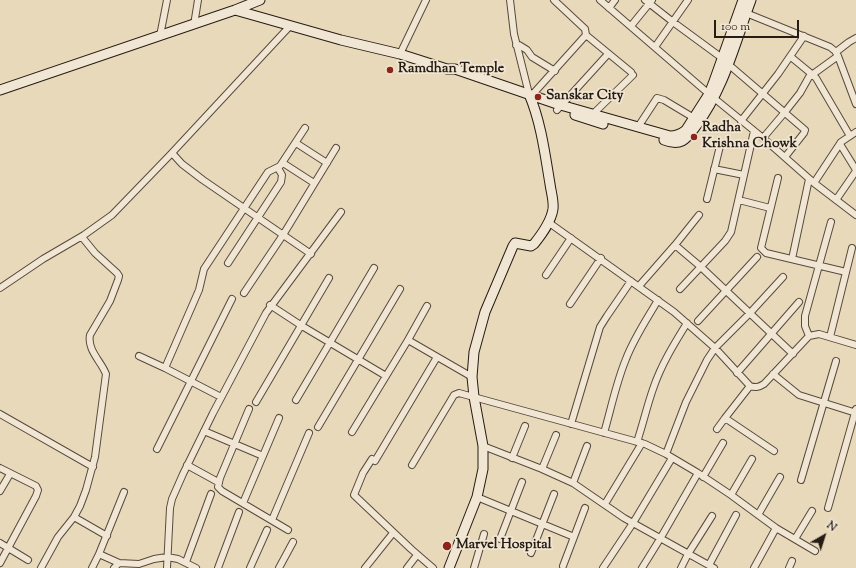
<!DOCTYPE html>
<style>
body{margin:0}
#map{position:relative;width:856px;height:568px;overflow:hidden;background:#e9d9bb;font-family:"Sorts Mill Goudy",serif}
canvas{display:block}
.north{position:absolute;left:804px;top:516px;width:40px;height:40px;-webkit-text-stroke:3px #f1e6d3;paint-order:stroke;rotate:39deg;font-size:11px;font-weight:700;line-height:16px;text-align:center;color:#251c13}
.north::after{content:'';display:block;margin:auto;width:14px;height:18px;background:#251c13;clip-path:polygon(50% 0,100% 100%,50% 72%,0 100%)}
.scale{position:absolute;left:714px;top:20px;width:85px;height:18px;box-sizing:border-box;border:2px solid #251c13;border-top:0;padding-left:5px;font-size:12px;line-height:14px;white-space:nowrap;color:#251c13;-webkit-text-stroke:3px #f1e6d3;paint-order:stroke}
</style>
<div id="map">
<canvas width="856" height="568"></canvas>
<div class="north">N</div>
<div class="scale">100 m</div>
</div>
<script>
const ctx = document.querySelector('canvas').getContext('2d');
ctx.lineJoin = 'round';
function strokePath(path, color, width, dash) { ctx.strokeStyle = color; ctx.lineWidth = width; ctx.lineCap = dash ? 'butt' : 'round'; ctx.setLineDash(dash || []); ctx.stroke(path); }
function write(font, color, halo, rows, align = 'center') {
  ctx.font = font + ' "Sorts Mill Goudy",serif'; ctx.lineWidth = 3.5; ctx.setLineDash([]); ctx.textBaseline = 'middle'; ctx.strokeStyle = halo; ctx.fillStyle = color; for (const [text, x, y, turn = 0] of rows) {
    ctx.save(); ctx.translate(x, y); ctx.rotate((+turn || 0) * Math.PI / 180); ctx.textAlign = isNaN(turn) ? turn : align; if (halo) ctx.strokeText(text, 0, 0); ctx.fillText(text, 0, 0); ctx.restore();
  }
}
const street = new Path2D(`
 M 510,0 L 514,34 L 529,94
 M 600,0 L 709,94 L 763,138 L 814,183 L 856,215
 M 645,0 L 673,22 L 722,58
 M 609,8 L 615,0
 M 746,13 L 830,47 L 835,51 L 838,56 L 856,104
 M 194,25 L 198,0
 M 631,26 L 652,0
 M 586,35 L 631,72
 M 160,36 L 167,0
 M 516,45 L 519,45 L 527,50 L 532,57 L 555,71
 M 655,47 L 688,0
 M 836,52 L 849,42 L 856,38
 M 400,54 L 426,0
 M 791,57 L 808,71 L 816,78 L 850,136
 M 728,64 L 805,130 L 804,133 L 785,157
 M 532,95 L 586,35 L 585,29 L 554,0
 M 557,110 L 608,54
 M 593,114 L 633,75
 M 741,121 L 778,74 L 804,36
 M 638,127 L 657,98 L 664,100 L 694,118
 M 763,138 L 785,112 L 800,93 L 809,77 L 838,56
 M 296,143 L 327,163
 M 840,144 L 856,170
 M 172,153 L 182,164 L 203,180 L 311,254
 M 283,163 L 314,183
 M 714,169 L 744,175
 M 778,178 L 761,248 L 766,253 L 846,272
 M 814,183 L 841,142 L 856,132
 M 707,199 L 720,146
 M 739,200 L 770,208
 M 836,200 L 856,171
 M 548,222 L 674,312 L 715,348 L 750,386 C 756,388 759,387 764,384 L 809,336 L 819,334 L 856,345
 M 675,245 L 701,267 L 793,354
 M 792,259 L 809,179
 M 228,263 L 281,182 L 282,175 L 278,168
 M 546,275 L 571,238
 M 639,286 L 675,245 L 699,215
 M 0,288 L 43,259 L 84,235 L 112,215 L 170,155 L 290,26
 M 680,289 L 725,241 L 731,232 L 754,131
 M 244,293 L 283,235 L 336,148
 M 570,304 L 601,258
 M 270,305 L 302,326 L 386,376
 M 698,321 L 757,257
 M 809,336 L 805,326 L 805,316 L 831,222
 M 830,337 L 852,248
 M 408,340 L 427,306
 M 139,356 L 165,368 L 221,397
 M 165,368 L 199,290 L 204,269 L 268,172 L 280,166 L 305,128
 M 737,373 L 799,302
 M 773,374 L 799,395 L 856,413
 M 750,386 L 725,418 L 774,451
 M 296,400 L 374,268
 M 256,402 L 329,278
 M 249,409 L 220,478 L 218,487 L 222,491 L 288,530
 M 0,414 L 93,467
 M 571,424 L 600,327 L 607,316 L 631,281
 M 318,427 L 400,289
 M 717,429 L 725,418
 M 204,431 L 263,456
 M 352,432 L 408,340 L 472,377
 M 604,433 C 611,409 616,383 626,359 C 634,338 647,319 658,300
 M 637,442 C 643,424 647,406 653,389 C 661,365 674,344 687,323
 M 483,446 L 542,469 L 573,483 L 624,518 L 714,568
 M 157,449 L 232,299
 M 666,454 L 686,402 L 707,360 L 715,348 L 750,313 L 783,277
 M 512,458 L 525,426
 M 372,459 L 363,473 L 354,495 L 411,549 L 433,568
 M 375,461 L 437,357
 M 187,465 L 218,482
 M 412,465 L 454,395 L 459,393 L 645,444 L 666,454 L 698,473 L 731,495 L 776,528 L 815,551
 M 0,468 L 36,486 L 38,490 L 36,496 L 0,563
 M 542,469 L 556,435
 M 703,477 L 723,443
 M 801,480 L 836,361
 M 573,483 L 587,446
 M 0,491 L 10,474
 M 731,495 L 752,459
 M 477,497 L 574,537
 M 243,503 L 279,418
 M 605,504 L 642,443
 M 828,508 L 856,409
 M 758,515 L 780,477
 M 74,517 L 107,536
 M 272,520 L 309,433
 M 500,539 L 522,482
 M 795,539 L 812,511
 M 0,543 L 28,560
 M 531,553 L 554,494
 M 99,554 L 119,563
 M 186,562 L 211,494
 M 709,565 L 736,515
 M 563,566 L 585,508
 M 41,568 L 58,537 L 74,517 L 80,506 L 86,490 L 95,457 L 106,374 C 101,361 87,350 90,335 L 110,301 L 118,280 L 119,276 L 117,273 L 95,253 L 82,237
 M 92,568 L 99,554 L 124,492
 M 114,568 L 119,563 L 139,564 L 154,559 L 167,557 L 178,559 L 196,568
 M 167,568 L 170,508 L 172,499 L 183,474 L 213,413 L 266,313 L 341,212
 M 218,568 L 239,512
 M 250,568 L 267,530
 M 279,568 L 293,542
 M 365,568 L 393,533
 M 407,568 L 417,555
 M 474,568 L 484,534
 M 603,568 L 633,523 L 672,458
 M 642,568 L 660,539 L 698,473
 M 681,568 L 688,554 L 712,516
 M 754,568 L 776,528
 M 789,568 L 792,561`);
const secondary = new Path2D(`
 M 235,10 L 341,40 L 400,54 L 447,69 L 455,69 L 557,104 L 670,136 C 677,136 681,134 686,130 L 709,94 L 713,84 L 743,0
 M 0,90 L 235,10 L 260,0
 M 575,115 L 603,124
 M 664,140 C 669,142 676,144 682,141 C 688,138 692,131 696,126 C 724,89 735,43 751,0
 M 449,568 L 477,497 L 483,469 L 483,446 L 474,397 L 472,377 L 474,352 L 485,312 L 513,246 L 515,243 L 531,246 L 534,244 C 542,234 551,222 553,209 C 554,201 551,192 550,184 C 545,154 541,122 529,94`);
const markers = [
 [390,70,4,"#8f2418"],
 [538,97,4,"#8f2418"],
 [694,137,4,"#8f2418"],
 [447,546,5,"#8f2418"]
];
const poiNames = [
 ["Ramdhan Temple",398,70],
 ["Sanskar City",546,97],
 ["Radha",702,129],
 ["Krishna Chowk",702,145],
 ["Marvel Hospital",456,546]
];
strokePath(street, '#564b3d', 8);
strokePath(secondary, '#251c13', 11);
strokePath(street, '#f1e6d3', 6);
strokePath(secondary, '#f1e6d3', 9);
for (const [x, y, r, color] of markers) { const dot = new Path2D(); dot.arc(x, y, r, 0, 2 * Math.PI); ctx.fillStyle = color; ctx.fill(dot); strokePath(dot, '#f1e6d3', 1.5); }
write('bold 14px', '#251c13', '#f1e6d3', poiNames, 'left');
</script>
